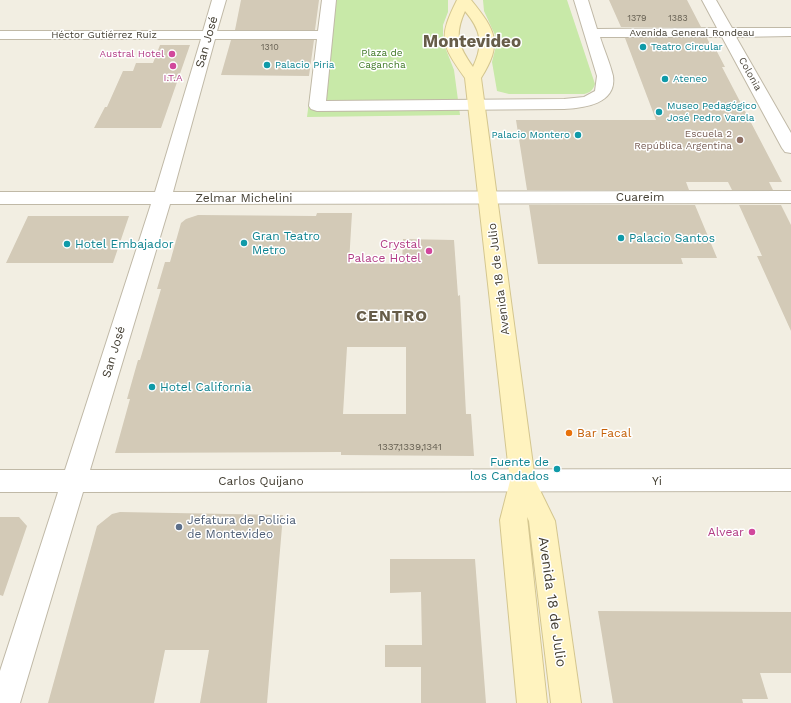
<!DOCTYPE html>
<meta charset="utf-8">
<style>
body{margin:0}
canvas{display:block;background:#f2eee2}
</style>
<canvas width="791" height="703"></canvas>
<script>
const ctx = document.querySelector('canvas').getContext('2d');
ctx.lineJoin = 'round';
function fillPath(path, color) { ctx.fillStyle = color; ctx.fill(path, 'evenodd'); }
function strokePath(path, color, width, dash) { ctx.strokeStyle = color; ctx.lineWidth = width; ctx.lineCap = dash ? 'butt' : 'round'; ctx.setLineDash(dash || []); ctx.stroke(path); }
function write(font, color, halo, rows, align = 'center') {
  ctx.font = font + ' "Work Sans",sans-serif'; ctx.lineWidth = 3; ctx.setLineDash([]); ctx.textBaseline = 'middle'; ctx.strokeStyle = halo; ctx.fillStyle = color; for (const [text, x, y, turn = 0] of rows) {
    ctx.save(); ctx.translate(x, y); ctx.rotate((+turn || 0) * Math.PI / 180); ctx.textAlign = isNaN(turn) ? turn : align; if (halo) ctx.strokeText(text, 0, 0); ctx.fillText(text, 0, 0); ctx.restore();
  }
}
const green = new Path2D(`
 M 322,0 L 448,0 L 448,12 L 443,25 L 443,35 L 445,47 L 454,70 L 460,115 L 307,117 Z
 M 483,0 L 567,0 L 595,84 C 593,90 590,93 584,94 L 509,94 L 497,91 L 492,62 L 496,46 L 495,35 L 484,11 Z`);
const building = new Path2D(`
 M 241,0 L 319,0 L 315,30 L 235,30 Z
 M 609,0 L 687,0 L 701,27 L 621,27 Z
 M 625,38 L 707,38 L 710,44 L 713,44 L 725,67 L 722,67 L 782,182 L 769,182 L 773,190 L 732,190 L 728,182 L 686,182 L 689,190 L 527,190 L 516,120 L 656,120 Z
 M 231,40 L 314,40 L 309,76 L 221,75 Z
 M 160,45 L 190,45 L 161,128 L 94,128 L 105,107 L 107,107 L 123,71 L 133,71 L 136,63 L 153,63 Z
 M 529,205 L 695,205 L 717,258 L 681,258 L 683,264 L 538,264 Z
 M 739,205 L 781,205 L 791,225 L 791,331 L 757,256 L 762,256 Z
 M 317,213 L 352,213 L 349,263 L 402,264 L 403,239 L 454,240 L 458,296 L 460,295 L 466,414 L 471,414 L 474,456 L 341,455 L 341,452 L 115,453 L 130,399 L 127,399 L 138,360 L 140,360 L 161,289 L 157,289 L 165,262 L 170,262 L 181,223 L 186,219 L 198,215 L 316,216 ZM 347,347 L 406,347 L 406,414 L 343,414 Z
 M 28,216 L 129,216 L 113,263 L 6,263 Z
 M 120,512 L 283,515 L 267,703 L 200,703 L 209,650 L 165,650 L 154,703 L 48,703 L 97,526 L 112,514 Z
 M 0,517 L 19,517 L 27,526 L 3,596 L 0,595 Z
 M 390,559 L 475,559 L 486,703 L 421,703 L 421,667 L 385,667 L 385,645 L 422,645 L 421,592 L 390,593 Z
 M 598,611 L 791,612 L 791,673 L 760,673 L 768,699 L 742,699 L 743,703 L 613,703 Z`);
const street = new Path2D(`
 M 212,0 L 226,0 L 217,31 L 318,31 L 322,0 L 336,0 L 326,101 L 564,99 L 584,97 L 595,91 L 597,76 L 574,0 L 588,0 L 597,29 L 717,28 L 702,0 L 716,0 L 732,28 L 791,28 L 791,36 L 736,37 L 791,133 L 791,153 L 785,152 L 782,148 L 722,37 L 600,37 C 604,50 610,63 613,76 C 617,104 584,108 564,109 L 317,111 L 311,109 L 309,106 L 317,39 L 215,39 L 173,192 L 791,191 L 791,203 L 170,204 L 90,470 L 791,469 L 791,491 L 83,492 L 20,703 L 0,703 L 0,671 L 58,492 L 0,492 L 0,470 L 65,470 L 151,204 L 0,204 L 0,192 L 155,192 L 201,39 L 0,39 L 0,31 L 203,31 Z`);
const secondary = new Path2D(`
 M 457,0 L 471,0 C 496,31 503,43 481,78 L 535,480 L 555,521 L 581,703 L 551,703 L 529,521 L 527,517 L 547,703 L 517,703 L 500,520 L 510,481 L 465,78 C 441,44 438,38 457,0 ZM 465,11 C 481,30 484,44 473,67 C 458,46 454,35 465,11 Z`);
const markers = [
 [643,47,4,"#0f9aa8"],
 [172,54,4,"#d1479c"],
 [267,65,4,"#0f9aa8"],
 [173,66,4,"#d1479c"],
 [665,79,4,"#0f9aa8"],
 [659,112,4,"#0f9aa8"],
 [578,135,4,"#0f9aa8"],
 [740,140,4,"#8d6e63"],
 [621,238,4,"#0f9aa8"],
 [244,243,4,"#0f9aa8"],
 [67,244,4,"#0f9aa8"],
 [429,251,4,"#d1479c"],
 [152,387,4,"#0f9aa8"],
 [569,433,4,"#e8710a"],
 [557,469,4,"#0f9aa8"],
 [179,527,4,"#5c6f8a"],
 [752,532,4,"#d1479c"]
];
const farNumbernames = [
 ["1379",637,18],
 ["1383",678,18],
 ["1310",270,47]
];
const farStreetnames = [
 ["Avenida General Rondeau",692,33],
 ["Héctor Gutiérrez Ruiz",104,35],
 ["Colonia",750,74,61]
];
const farCulturenames = [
 ["Teatro Circular",651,47],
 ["Palacio Piria",275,65],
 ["Ateneo",673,79],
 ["Museo Pedagógico",667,106],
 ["José Pedro Varela",667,118],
 ["Palacio Montero",570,135,"right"]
];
const farParknames = [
 ["Plaza de",382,53],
 ["Cagancha",382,65]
];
const farHotelnames = [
 ["Austral Hotel",164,54],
 ["I.T.A",173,78,"center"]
];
const farEducationnames = [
 ["Escuela 2",732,134],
 ["República Argentina",732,146]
];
const numberNames = [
 ["1337,1339,1341",410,447]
];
const streetNames = [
 ["San José",207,42,-74],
 ["Cuareim",640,197],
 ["Zelmar Michelini",244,198],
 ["Avenida 18 de Julio",499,279,-97],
 ["San José",114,352,-73],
 ["Carlos Quijano",261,481],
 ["Yi",657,481]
];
const cultureNames = [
 ["Gran Teatro",252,236],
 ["Metro",252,250],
 ["Palacio Santos",629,238],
 ["Hotel Embajador",75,244],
 ["Hotel California",160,387],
 ["Fuente de",549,462,"right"],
 ["los Candados",549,476,"right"]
];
const hotelNames = [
 ["Crystal",421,244],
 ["Palace Hotel",421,258],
 ["Alvear",744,532]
];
const foodNames = [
 ["Bar Facal",577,433]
];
const serviceNames = [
 ["Jefatura de Policia",187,520],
 ["de Montevideo",187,534]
];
const nearStreetnames = [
 ["Avenida 18 de Julio",552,602,82]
];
const districtNames = [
 ["CENTRO",392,316]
];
const farTownnames = [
 ["Montevideo",472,42]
];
fillPath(green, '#c8e9a8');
fillPath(building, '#d3cab7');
strokePath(street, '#c0b9a7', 2);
strokePath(secondary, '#d4c68f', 2);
fillPath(street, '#fff');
fillPath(secondary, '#fff3bf');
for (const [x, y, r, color] of markers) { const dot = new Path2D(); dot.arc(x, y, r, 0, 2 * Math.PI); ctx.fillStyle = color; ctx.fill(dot); strokePath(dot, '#fff', 1.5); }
write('9px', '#676153', null, farNumbernames);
write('10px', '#433e32', '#fff', farStreetnames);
write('10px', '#0d838f', '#fff', farCulturenames, 'left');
write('10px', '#3e7724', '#fff', farParknames);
write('10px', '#b23c85', '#fff', farHotelnames, 'right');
write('10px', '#785e54', '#fff', farEducationnames, 'right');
write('10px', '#676153', null, numberNames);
write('12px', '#433e32', '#fff', streetNames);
write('12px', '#0d838f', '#fff', cultureNames, 'left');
write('12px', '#b23c85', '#fff', hotelNames, 'right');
write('12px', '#c56008', '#fff', foodNames, 'left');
write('12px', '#4e5e75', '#fff', serviceNames, 'left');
write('14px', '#433e32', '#fff', nearStreetnames);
ctx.letterSpacing = '1px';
write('bold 16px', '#675d49', '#fff', districtNames);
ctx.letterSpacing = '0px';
write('bold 17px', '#675d49', '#fff', farTownnames);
</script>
